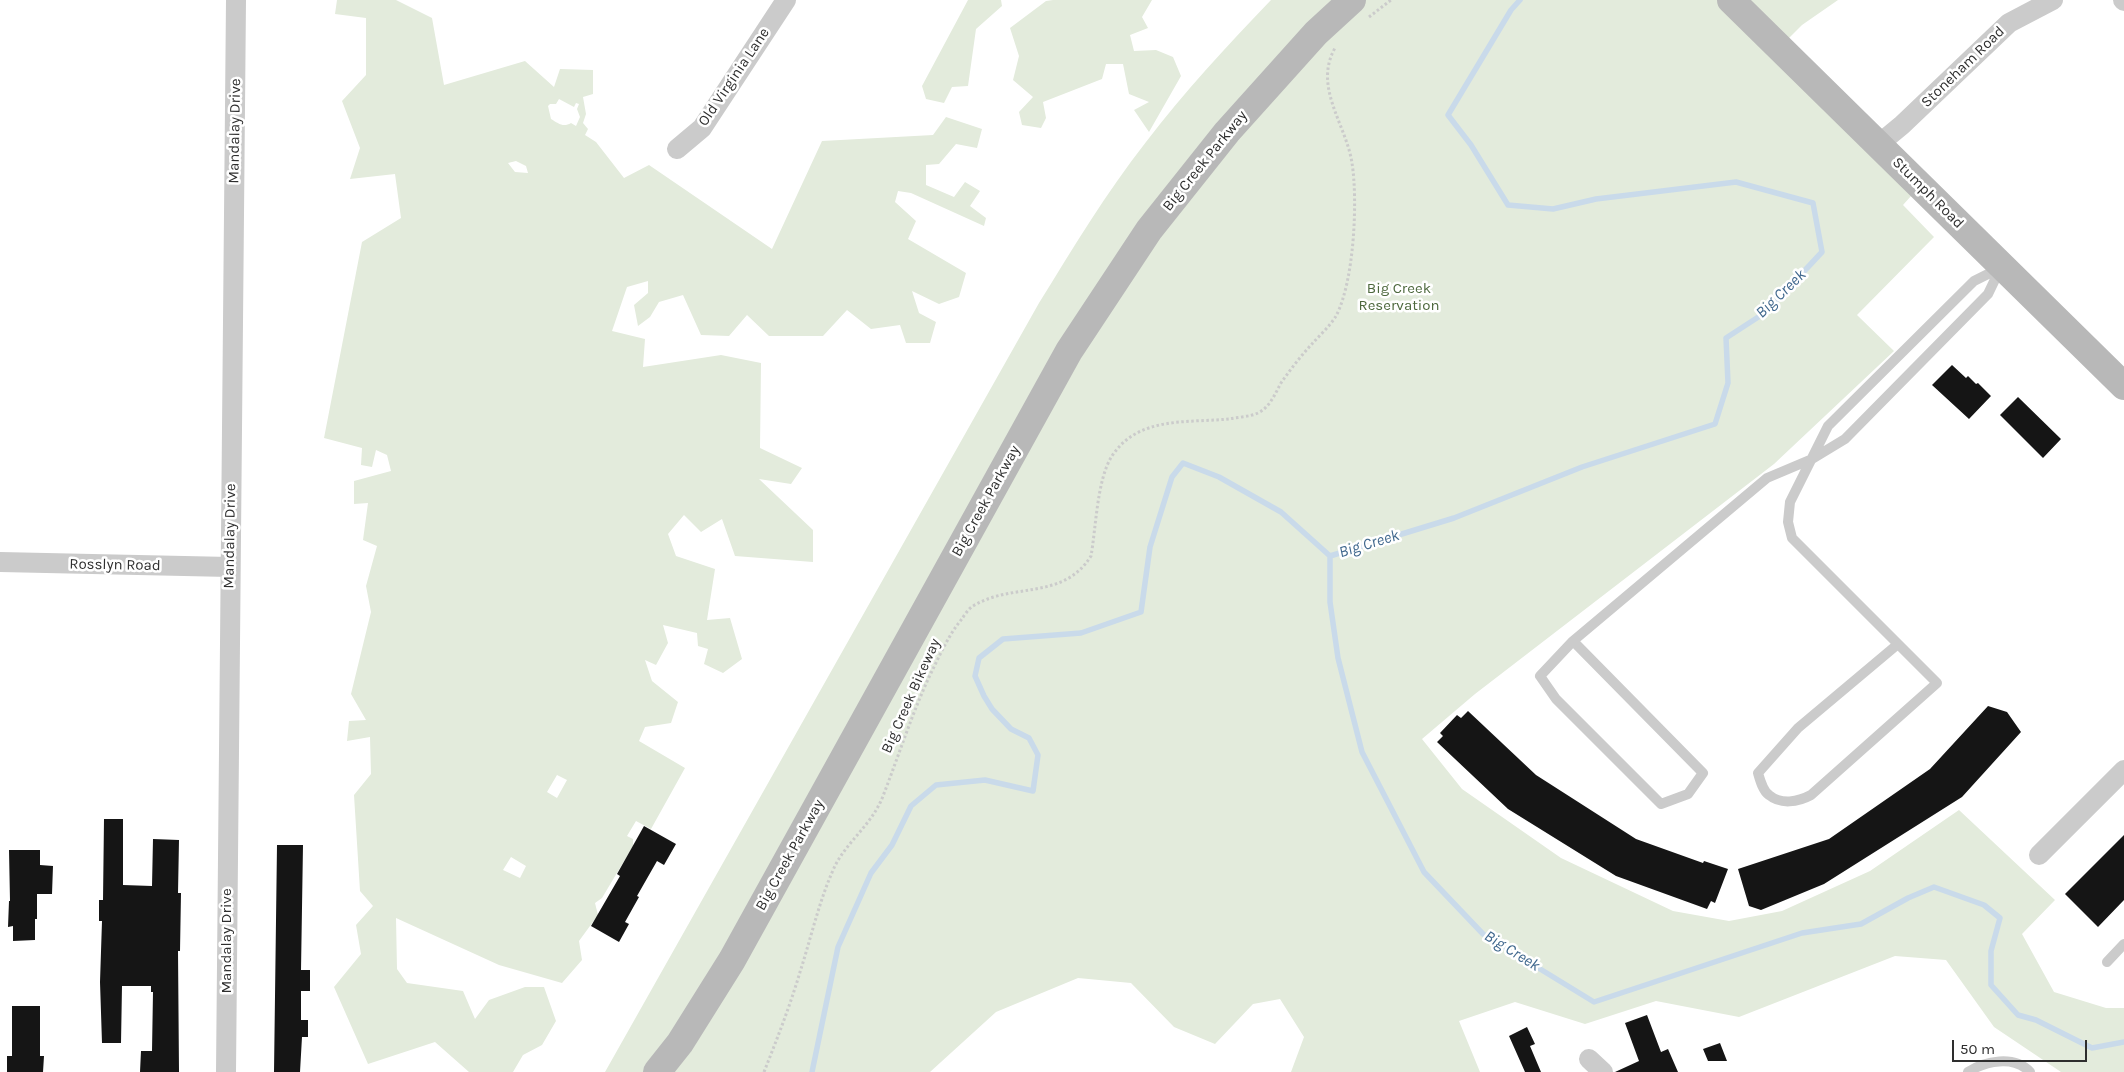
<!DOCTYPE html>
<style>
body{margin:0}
#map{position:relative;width:2124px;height:1072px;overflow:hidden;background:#fff;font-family:Karla,sans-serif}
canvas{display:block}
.scale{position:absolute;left:1952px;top:1040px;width:135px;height:22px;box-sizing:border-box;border:2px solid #2e2e2e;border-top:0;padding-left:6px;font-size:15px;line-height:18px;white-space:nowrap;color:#2e2e2e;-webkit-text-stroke:4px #fff;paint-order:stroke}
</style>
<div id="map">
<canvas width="2124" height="1072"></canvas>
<div class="scale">50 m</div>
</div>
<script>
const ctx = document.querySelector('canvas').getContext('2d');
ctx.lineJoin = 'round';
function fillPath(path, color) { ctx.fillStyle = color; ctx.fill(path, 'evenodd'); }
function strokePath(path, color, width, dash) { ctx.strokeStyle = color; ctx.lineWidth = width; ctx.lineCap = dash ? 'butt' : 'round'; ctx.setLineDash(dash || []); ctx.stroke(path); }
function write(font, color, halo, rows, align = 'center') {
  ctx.font = font + ' Karla,sans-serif'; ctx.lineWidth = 5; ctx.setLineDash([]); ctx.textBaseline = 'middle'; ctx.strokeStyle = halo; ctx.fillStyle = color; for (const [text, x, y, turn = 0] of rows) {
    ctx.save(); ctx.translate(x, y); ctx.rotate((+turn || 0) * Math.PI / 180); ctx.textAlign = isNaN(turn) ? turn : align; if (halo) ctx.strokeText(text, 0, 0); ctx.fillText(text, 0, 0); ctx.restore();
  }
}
const green = new Path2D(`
 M 337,0 L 396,0 L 432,18 L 444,85 L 525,61 L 554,87 L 560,69 L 593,70 L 593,94 L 583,97 L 586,114 L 583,123 L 588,129 L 585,135 L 596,142 L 624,178 L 649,165 L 772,249 L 822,141 L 933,135 L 946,117 L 982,129 L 977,148 L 956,144 L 939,164 L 926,165 L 926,185 L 954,197 L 965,182 L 980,191 L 970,206 L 986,218 L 984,226 L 911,193 L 898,191 L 895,202 L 916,221 L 908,239 L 966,273 L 959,297 L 939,304 L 912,291 L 919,313 L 936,322 L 930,343 L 906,343 L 900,325 L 871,329 L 847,310 L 823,336 L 769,336 L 747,315 L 729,336 L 701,335 L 683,295 L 659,302 L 650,317 L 638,326 L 634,305 L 648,293 L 648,281 L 627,287 L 612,331 L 645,339 L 643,367 L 721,355 L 761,363 L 760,448 L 802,468 L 791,484 L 759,479 L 813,530 L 813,562 L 735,556 L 722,519 L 701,532 L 684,515 L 668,534 L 676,556 L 715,569 L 707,620 L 730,618 L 742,659 L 723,673 L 704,664 L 708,649 L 698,646 L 697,633 L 663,625 L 668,643 L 656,665 L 645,660 L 652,681 L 678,702 L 671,723 L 645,727 L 639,741 L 685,768 L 651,829 L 636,821 L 627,836 L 633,839 L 633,846 L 602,898 L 595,903 L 598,915 L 579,941 L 582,960 L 562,983 L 499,965 L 396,918 L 397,969 L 407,983 L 463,991 L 475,1019 L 489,1000 L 525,987 L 544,987 L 556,1021 L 542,1045 L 523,1055 L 513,1072 L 469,1072 L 435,1042 L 368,1064 L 334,987 L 361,954 L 356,925 L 373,906 L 360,891 L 354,795 L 371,774 L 370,737 L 347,741 L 349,721 L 366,720 L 351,694 L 371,612 L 366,586 L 377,546 L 363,540 L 368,503 L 354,504 L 354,481 L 391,471 L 387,455 L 376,450 L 372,467 L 361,465 L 362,448 L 324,438 L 362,242 L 401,218 L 395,174 L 350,179 L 360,148 L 342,101 L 366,75 L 366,18 L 335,14 ZM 559,99 L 574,107 L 576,103 L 579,104 L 577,109 L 580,117 L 576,126 L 571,123 C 563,128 558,123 551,119 L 548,106 L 550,104 L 556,104 ZM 516,161 L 526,166 L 528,173 L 515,172 L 508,163 ZM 557,775 L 567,780 L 557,798 L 547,792 ZM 511,857 L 526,866 L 520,878 L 503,870 Z
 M 968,0 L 1001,0 L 1002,6 L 976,29 L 968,86 L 952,87 L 944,103 L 926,99 L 922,86 Z
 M 1053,0 L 1152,0 L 1142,17 L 1148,28 L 1130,35 L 1134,51 L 1156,50 L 1173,57 L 1181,76 L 1149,132 L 1134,110 L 1149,102 L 1129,94 L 1123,64 L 1106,64 L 1102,79 L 1043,102 L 1046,118 L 1041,128 L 1022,125 L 1019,112 L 1033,97 L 1013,80 L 1019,56 L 1010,28 L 1046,1 Z
 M 1271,0 L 1838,0 L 1802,25 L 1779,48 L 1920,186 L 1903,205 L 1934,237 L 1857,315 L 1894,351 L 1774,464 L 1475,694 L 1422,739 L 1462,789 L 1561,858 L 1673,911 L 1729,921 L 1782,911 L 1870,871 L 1959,810 L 2055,900 L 2022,934 L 2054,992 L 2106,1008 L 2124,1008 L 2124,1072 L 2061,1072 L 1994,1027 L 1946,960 L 1895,956 L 1739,1017 L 1656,1001 L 1585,1024 L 1515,1002 L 1459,1021 L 1480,1072 L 1291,1072 L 1304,1037 L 1280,999 L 1253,1004 L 1215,1044 L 1174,1027 L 1131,983 L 1078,978 L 996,1012 L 930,1072 L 605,1072 L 1039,303 C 1073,248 1106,193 1146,142 C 1184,92 1227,46 1271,0 Z`);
const stream = new Path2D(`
 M 1520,0 L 1511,10 L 1448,115 L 1471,145 L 1508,205 L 1553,209 L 1596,199 L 1736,182 L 1813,203 L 1822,252 L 1766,312 L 1726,338 L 1728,383 L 1715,424 L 1582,467 L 1454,518 L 1330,556 L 1330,602 L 1338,658 L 1362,752 L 1424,872 L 1483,934 L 1594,1002 L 1802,933 L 1861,924 L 1908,898 L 1934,887 L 1984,905 L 2000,918 L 1991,951 L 1991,985 L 2018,1015 L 2036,1020 L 2092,1048 L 2124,1042
 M 812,1072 L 838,947 L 871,873 L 892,845 L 911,806 L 936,785 L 985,780 L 1033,791 L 1038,755 L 1029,738 L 1011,729 L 992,709 L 984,696 L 975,676 L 979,658 L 1003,639 L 1081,633 L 1141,612 L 1150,547 L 1172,477 L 1183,463 L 1219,477 L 1281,512 L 1330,556`);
const building = new Path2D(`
 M 1952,365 L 1966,378 L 1968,376 L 1976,384 L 1978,383 L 1991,396 L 1969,419 L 1932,385 Z
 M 2018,397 L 2061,439 L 2043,458 L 2000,415 Z
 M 1988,706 L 2007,712 L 2021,732 L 1962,797 L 1824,884 L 1761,910 L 1749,906 L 1738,869 L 1829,839 L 1930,769 Z
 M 1468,711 L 1536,775 L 1636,839 L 1703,863 L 1704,861 L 1728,869 L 1715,903 L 1711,901 L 1707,909 L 1616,876 L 1508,809 L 1437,742 L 1443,736 L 1440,733 L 1457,715 L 1461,718 Z
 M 104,819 L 123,819 L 123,885 L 152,886 L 153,839 L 179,840 L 178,893 L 181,893 L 180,951 L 178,951 L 179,1072 L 140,1072 L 141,1051 L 152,1051 L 153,992 L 151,992 L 151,986 L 122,986 L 121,1043 L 102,1043 L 100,982 L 102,921 L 99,921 L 99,900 L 103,900 Z
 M 644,826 L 676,844 L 664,865 L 657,861 L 637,896 L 639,897 L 625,922 L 629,924 L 619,942 L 591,926 L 620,876 L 617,874 Z
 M 2124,835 L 2124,900 L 2098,927 L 2065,894 Z
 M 277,845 L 303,845 L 301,970 L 310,970 L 310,991 L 301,991 L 301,1020 L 308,1020 L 308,1037 L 302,1037 L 300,1072 L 274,1072 Z
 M 9,850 L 40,850 L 40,865 L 53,866 L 52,894 L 37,894 L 37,919 L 35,919 L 35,940 L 13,941 L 13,926 L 8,927 L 9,901 L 10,901 Z
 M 12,1006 L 40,1006 L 40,1056 L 44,1056 L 43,1072 L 7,1072 L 7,1056 L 12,1056 Z
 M 1647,1015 L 1661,1052 L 1668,1049 L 1678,1072 L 1615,1072 L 1639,1061 L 1625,1023 Z
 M 1527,1027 L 1535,1044 L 1530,1046 L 1541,1072 L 1525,1072 L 1509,1036 Z
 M 1720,1043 L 1727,1061 L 1708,1061 L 1703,1049 Z`);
const path = new Path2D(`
 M 1369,17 L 1391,0
 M 764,1072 C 777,1039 790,1006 800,972 C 811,938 819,901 834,868 C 846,842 872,825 883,796 C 899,755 912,713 931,673 C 940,655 948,636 961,620 C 964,616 968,609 973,606 C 1012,582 1063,601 1091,556 C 1096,528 1097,479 1112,456 C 1138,416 1187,423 1229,419 C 1238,417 1249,417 1258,413 C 1270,407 1275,394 1281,383 C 1290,370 1300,357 1311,345 C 1319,336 1330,326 1336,316 C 1354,282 1358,201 1352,163 C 1346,124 1313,87 1335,48`);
const lane = new Path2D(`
 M 1573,641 L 1703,773 L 1688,794 L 1661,804 L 1556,699 L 1540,676 L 1573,641 L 1767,478 L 1812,459 L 1845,439 L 1988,294 L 2001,267
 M 1898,644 L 1798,728 L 1758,773 C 1760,780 1763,791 1769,795 C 1781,805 1798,802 1811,795 L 1937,683 L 1792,538 L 1788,522 L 1790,502 L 1828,426 L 1974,281 L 2000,268
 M 2107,962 L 2124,944
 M 1968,1072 C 1985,1061 2014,1055 2030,1072`);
const street = new Path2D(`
 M 2123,0 L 2124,1
 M 1879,144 L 1902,125 L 2009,23 L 2053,0
 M 677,149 L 702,128 L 786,0
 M 0,562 L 230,567
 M 2039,855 L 2124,770
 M 1589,1059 L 1603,1072
 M 226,1072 L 236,0`);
const secondary = new Path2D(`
 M 1731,0 L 2124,386
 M 657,1072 L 680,1043 L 732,960 L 1069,351 L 1149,230 L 1227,132 L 1316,33 L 1352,0`);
const streetNames = [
 ["Stoneham Road",1963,67,-44],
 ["Old Virginia Lane",734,77,-56],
 ["Mandalay Drive",235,131,-89],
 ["Big Creek Parkway",1205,161,-51],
 ["Stumph Road",1928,193,45],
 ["Big Creek Parkway",986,501,-61],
 ["Mandalay Drive",230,536,-89],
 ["Rosslyn Road",115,565,1],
 ["Big Creek Bikeway",911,696,-66],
 ["Big Creek Parkway",790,855,-61],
 ["Mandalay Drive",227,941,-90]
];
const parkNames = [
 ["Big Creek",1399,289],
 ["Reservation",1399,306]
];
const waterNames = [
 ["Big Creek",1781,294,-44],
 ["Big Creek",1369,544,-17],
 ["Big Creek",1512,951,32]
];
fillPath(green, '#e3ebdc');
strokePath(stream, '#c9daea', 5.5);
fillPath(building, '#151515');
strokePath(path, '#cbcbcb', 3, [2.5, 2.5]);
strokePath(lane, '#cbcbcb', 10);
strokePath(street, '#cbcbcb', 20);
strokePath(secondary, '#b8b8b8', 28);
write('15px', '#2e2e2e', '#fff', streetNames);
write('15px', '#4d683d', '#fff', parkNames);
write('italic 16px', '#3f678d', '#fff', waterNames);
</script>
